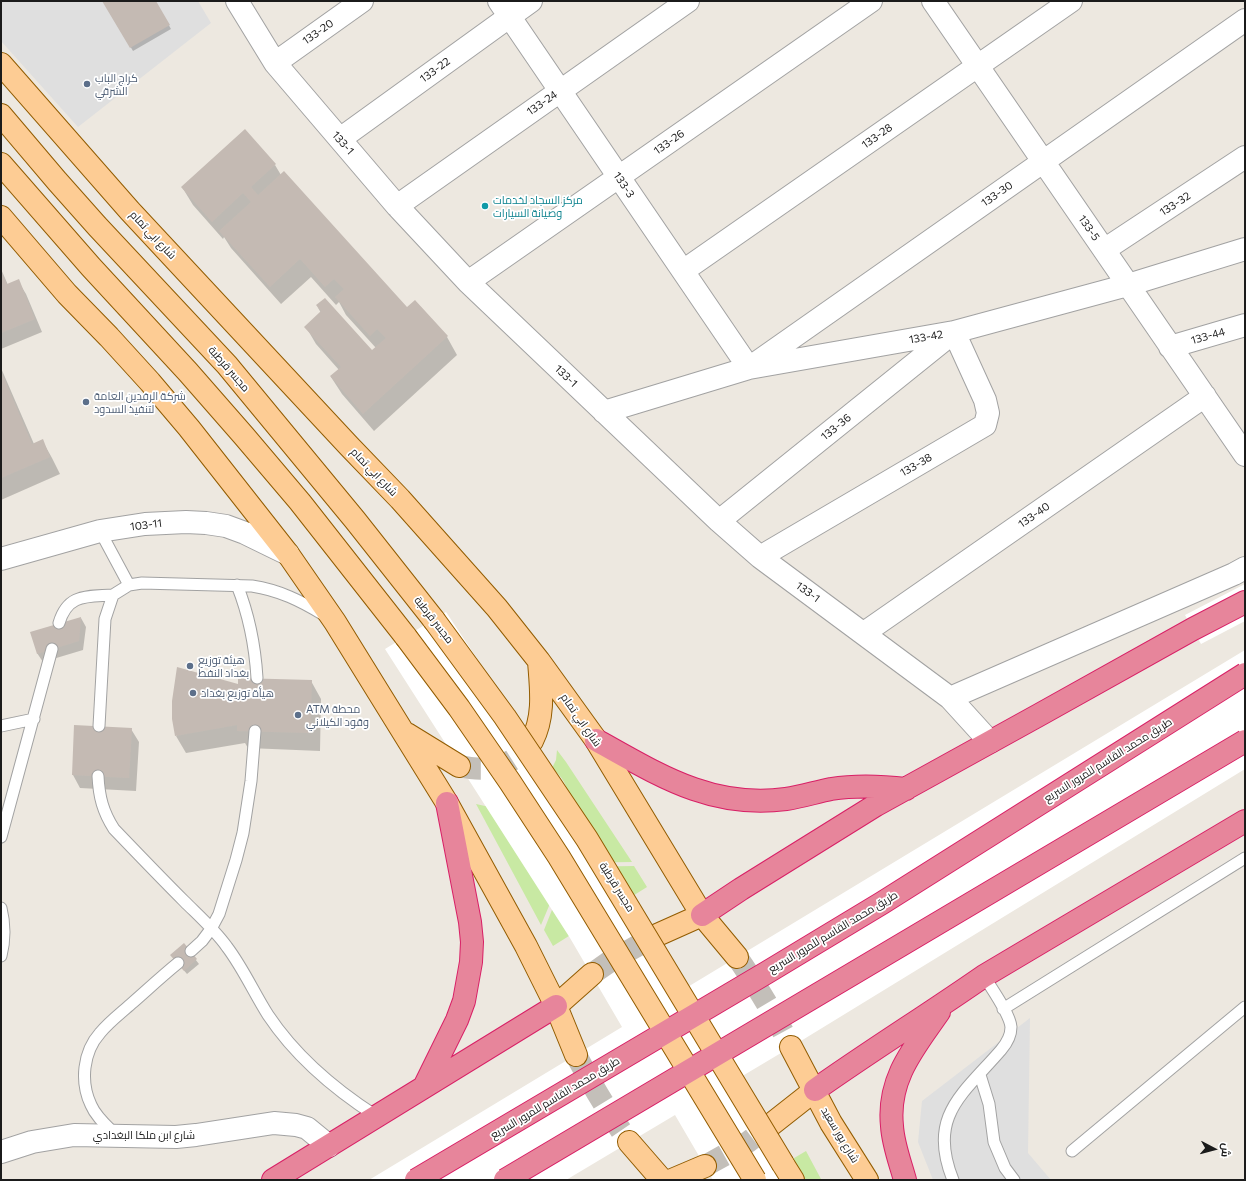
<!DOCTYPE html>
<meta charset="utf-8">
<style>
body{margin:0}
#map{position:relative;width:1246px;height:1181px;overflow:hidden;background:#ede8e0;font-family:Commissioner,Cairo,sans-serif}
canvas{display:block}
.frame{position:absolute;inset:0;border:2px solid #1b1b1b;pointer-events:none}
.north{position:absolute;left:1194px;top:1129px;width:40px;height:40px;-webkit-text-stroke:3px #fff;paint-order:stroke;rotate:96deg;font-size:11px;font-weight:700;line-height:16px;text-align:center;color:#1b1b1b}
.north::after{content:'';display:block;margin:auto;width:14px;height:18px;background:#1b1b1b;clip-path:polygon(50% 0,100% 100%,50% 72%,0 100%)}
</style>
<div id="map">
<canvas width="1246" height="1181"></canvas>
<div class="frame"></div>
<div class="north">ش</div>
</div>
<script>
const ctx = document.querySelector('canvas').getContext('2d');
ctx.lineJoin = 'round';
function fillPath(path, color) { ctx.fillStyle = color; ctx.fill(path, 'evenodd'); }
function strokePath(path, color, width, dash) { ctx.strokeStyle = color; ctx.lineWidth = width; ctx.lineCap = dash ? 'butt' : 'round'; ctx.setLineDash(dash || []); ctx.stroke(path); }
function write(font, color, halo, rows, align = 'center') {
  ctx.font = font + ' Commissioner,Cairo,sans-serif'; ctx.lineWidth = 3.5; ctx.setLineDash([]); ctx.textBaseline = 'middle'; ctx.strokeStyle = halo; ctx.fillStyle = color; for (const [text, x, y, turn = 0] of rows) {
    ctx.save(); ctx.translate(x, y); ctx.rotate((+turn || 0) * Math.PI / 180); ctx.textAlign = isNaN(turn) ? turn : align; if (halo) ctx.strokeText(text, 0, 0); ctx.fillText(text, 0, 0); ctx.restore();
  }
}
const grass = new Path2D(`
 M 557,750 L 566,762 L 632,862 L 567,863 L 541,925 L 476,804 L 485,806 L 569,799 C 567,784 563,778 552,768 L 556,760 Z
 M 634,866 L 647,887 L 553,946 L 544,930 L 569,867 Z
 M 806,1151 L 821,1179 L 820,1180 L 757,1180 Z`);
const parking = new Path2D(`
 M 1,1 L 198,1 L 211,23 L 78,127 L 1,41 Z
 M 1030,1018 L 1028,1153 L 1051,1180 L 933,1180 L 918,1142 L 922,1101 Z`);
const pier = new Path2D(`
 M 1245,584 L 1245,621 L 1201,644 L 1185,615 Z
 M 446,612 L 532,741 L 686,988 L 1245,650 L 1245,769 L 791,1047 L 739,1078 L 800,1180 L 713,1180 L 675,1115 L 566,1180 L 369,1180 L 622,1027 L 570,938 L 385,649 Z`);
const shadow = new Path2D(`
 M 104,1 L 155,1 L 171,29 L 133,51 Z
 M 275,165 L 281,175 L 407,308 L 415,301 L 447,337 L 457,355 L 374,431 L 342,394 L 331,377 L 339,370 L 316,344 L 306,327 L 321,313 L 317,306 L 372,352 L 376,348 L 346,315 L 339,302 L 336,305 L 311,277 L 281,304 L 231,248 L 224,237 L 223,239 L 193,205 L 182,187 Z
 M 1,269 L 8,285 L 18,281 L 26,294 L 42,332 L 1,349 Z
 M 1,368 L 34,444 L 42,440 L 52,458 L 60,474 L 1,500 Z
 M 81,618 L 86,627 L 83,650 L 43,662 L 37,653 Z
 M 311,681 L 321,699 L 320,751 L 248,748 L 245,743 L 186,753 L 176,736 L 239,685 Z
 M 131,729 L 139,742 L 136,791 L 80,788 L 73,775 Z
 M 184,945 L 199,964 L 187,974 L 174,959 Z`);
const building = new Path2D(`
 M 102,1 L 156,1 L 170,25 L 130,48 Z
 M 245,129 L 276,164 L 251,187 L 258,195 L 284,171 L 407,307 L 415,300 L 448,336 L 363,414 L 330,376 L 341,367 L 304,327 L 321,311 L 316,305 L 325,298 L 372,350 L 386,338 L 377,329 L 370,336 L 335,297 L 344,289 L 334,279 L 325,287 L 300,259 L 270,287 L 219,231 L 251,202 L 243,193 L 212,222 L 181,187 Z
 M 1,271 L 7,284 L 19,279 L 35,319 L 1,333 Z
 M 1,371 L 32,444 L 43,439 L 50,457 L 1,478 Z
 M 81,617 L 79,641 L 37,654 L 30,632 Z
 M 177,667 L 238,684 L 238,678 L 312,680 L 310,733 L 237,731 L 237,725 L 175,736 L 172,719 L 172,701 Z
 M 74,725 L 132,728 L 129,778 L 72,775 Z
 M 184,943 L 197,959 L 184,971 L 170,955 Z`);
const primaryTunnel = new Path2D(`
 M 459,766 C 490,773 512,767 532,741
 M 737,957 C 757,986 775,1016 791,1047
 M 592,974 L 612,960 L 655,936
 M 576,1055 C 592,1085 609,1114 629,1142
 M 705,1166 L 748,1142 L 768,1127`);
const service = new Path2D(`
 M 100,531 L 129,585
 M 237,585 C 249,615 255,645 257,678
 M 59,623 C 68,593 87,597 113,595
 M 1,726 L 34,719
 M 99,726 L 105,619 L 113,595 L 129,585 L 142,583 L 252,586 C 279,590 301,601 324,615
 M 98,776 C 99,797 103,812 114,829 C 137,853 160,877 184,901 C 199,916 215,930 227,947 C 243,968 254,993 268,1015 C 296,1057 334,1089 376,1116
 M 1,837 L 52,649
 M 1,908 C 5,924 5,940 1,956
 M 191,951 L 202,941 L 211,929 L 219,914 L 236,860 L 243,833 L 251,781 L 255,731
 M 1003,1009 L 1245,858
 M 980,1075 L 989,1104 L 994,1142 L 1005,1168 L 1014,1180
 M 116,1135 C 107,1126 96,1117 91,1105 C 80,1082 83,1052 100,1033 C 109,1022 121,1013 131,1004 C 147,990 162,976 178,963
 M 1072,1151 L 1245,1007
 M 953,1180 C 927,1116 963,1094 1001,1050 C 1007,1043 1011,1036 1011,1027 C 1010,1014 991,988 984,976`);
const minor = new Path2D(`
 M 237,1 L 275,63 L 397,206 L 468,282 L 719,521 L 760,557 L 950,698 L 990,742
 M 499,1 L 749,368 L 1245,20
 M 933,1 L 1245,455
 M 275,63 L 362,1
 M 340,139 L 531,1
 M 397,206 L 688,1
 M 1104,250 L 1245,157
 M 683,271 L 1071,1
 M 468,282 L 871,1
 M 1170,347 L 1245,325
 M 604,412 L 749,368 L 954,332 L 1128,285 L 1245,249
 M 719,521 L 954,332 L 985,400 L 988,413 L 985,425 L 760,557
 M 1,559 L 100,531 L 145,524 L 186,522 L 206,523 L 226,526 L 245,533 L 288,554
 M 864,633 L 1205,396
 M 950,698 L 1234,574 L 1245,568
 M 1,1152 L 32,1142 L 74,1135 L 176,1137 L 196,1135 L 274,1123 L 296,1125 L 307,1128 L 329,1146`);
const primary = new Path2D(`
 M 1,64 L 130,211 L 349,446 L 400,499 L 497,608 L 539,661 L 596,740 L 702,915 L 737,957
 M 1,115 L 57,181 L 97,226 L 227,365 L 355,520 L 434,620
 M 1,164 L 91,267 L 188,372 L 244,436 L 300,502 L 406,637
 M 1,217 L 67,294 L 109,337 L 150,382 L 189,428 L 288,554 L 335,622 L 447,803 L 526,946 L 556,1006 L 576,1055
 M 407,734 L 459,766
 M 532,741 C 545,715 541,689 539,661
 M 655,936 L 702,915
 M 556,1006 L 592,974
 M 791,1047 L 831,1123 L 867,1180
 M 768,1127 L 815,1090
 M 629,1142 L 662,1180
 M 783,1164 L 793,1180
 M 672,1180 L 705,1166`);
const motorway = new Path2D(`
 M 596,740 C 659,775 711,809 786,799 C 801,797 816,792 831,789 C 856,785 881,786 906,789
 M 702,915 L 741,889 L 876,805 L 1039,715 L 1193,629 L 1245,602
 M 424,1087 L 457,1020 L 464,1001 L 471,962 L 472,942 L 470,922 L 447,803
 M 815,1090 C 870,1051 928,1015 984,976 L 1245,821
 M 273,1180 L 556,1006
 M 905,1180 C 900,1162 893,1144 892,1126 C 887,1079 914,1048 939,1012`);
const primaryBridge = new Path2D(`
 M 434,620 L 505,717 L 587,839 L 783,1164
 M 406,637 L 459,708 L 510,782 L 559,857 L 755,1180`);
const motorwayBridge = new Path2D(`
 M 416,1180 L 766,973 L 882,903 L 1245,674
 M 505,1180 L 1245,741`);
const markers = [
 [87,84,4,"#5c6f8a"],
 [485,206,4,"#0f9aa8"],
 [86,402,4,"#5c6f8a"],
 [190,666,4,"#5c6f8a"],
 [193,693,4,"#5c6f8a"],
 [298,715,4,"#5c6f8a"]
];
const streetNames = [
 ["133-20",318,32,-35],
 ["133-22",435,70,-36],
 ["133-24",542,103,-35],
 ["133-28",877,136,-35],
 ["133-26",669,142,-35],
 ["133-1",343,143,49],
 ["133-3",624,185,56],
 ["133-30",997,194,-35],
 ["133-32",1175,204,-33],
 ["133-5",1089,228,55],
 ["شارع ابي تمام",153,235,47],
 ["133-44",1208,336,-16],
 ["133-42",926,337,-10],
 ["مجسر قرطبة",229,369,49],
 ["133-1",566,376,44],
 ["133-36",836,427,-39],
 ["133-38",916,465,-30],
 ["شارع ابي تمام",374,472,46],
 ["133-40",1034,515,-35],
 ["103-11",146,525,-7],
 ["133-1",808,592,36],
 ["مجسر قرطبة",434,620,52],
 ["شارع ابي تمام",581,720,55],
 ["طريق محمد القاسم للمرور السريع",1108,760,-32],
 ["مجسر قرطبة",617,887,58],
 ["طريق محمد القاسم للمرور السريع",833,932,-31],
 ["طريق محمد القاسم للمرور السريع",555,1098,-31],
 ["شارع ابن ملكا البغدادي",144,1135],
 ["شارع بور سعيد",840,1135,59]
];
const serviceNames = [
 ["كراج الباب",95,78],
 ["الشرقي",95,91],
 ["شركة الرفدين العامة",94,396],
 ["لتنفيذ السدود",94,409],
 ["هيئة توزيع",198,660],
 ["بغداد النفط",198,673],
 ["هيأة توزيع بغداد",201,693],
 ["ATM محطة",306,709],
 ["وقود الكيلاني",306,722]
];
const cultureNames = [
 ["مركز السجاد لخدمات",493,200],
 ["وصيانة السيارات",493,213]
];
fillPath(grass, '#c8e9a3');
fillPath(parking, '#dfdfdf');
fillPath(pier, '#fff');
fillPath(shadow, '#0003');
fillPath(building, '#c4bab3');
strokePath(primaryTunnel, '#c3bfb9', 22, [22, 11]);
strokePath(service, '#a2a2a2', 13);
strokePath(minor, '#a2a2a2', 24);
strokePath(primary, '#925c00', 24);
strokePath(motorway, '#d82066', 24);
strokePath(service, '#fff', 11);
strokePath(minor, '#fff', 22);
strokePath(primary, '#fdcc94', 22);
strokePath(motorway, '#e7859b', 22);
strokePath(primaryBridge, '#925c00', 24, []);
strokePath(motorwayBridge, '#d82066', 24, []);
strokePath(primaryBridge, '#fdcc94', 22);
strokePath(motorwayBridge, '#e7859b', 22);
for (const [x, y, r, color] of markers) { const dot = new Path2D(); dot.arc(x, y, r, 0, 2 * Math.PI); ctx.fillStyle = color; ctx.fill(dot); strokePath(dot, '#fff', 1.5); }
write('11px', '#1b1b1b', '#fff', streetNames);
write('11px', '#4e5e75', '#fff', serviceNames, 'left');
write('11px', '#0d838f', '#fff', cultureNames, 'left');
</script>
